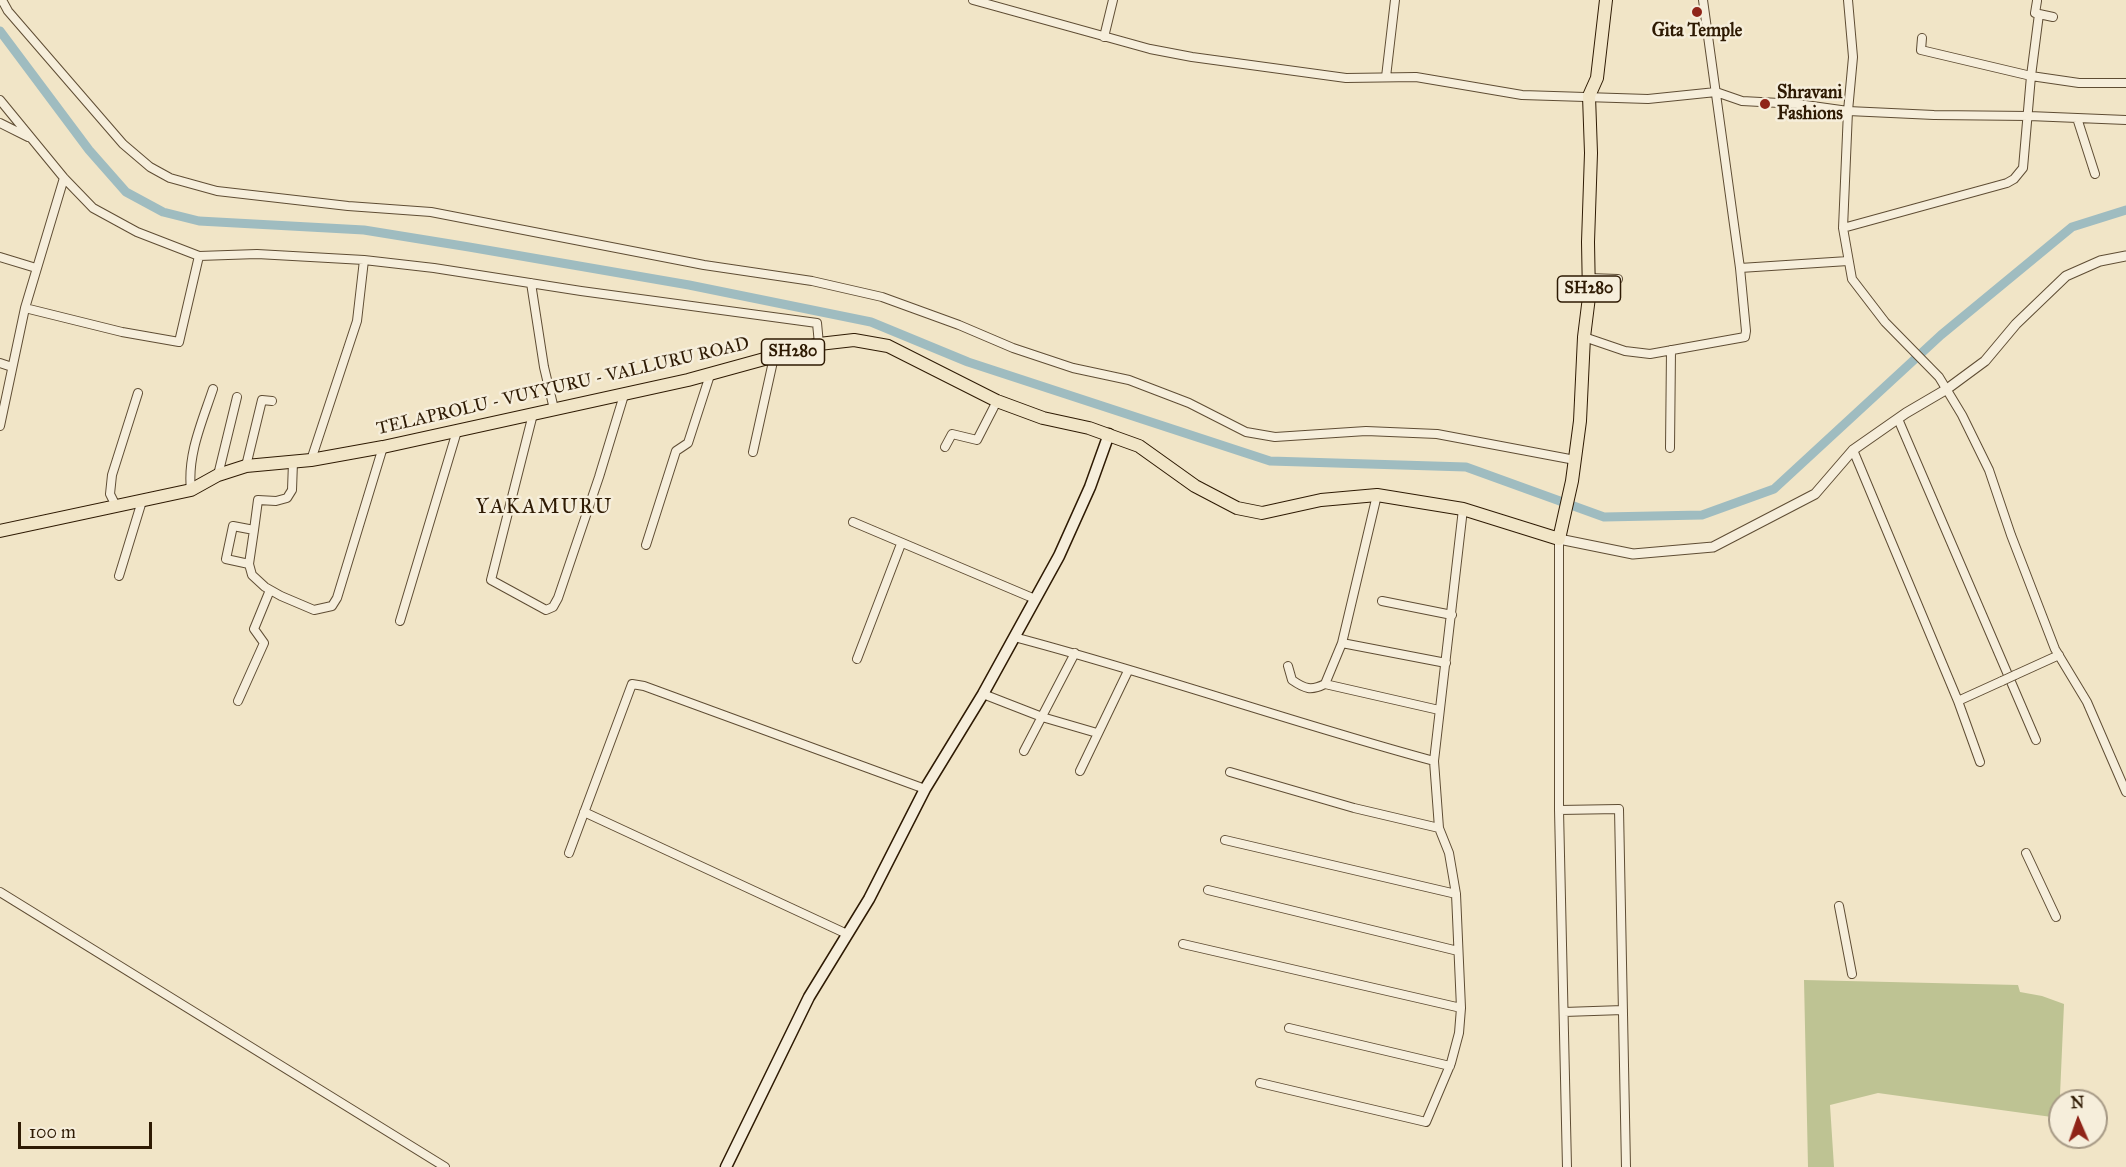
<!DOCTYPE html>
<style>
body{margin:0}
#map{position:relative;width:2126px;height:1167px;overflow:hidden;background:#f1e5c7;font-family:"IM FELL Great Primer",serif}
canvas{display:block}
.north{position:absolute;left:2048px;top:1089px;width:60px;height:60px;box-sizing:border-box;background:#f6eedb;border:2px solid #a69985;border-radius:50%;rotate:358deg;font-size:16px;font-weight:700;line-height:24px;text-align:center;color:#2e1a03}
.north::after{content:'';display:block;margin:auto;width:21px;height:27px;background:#8f2418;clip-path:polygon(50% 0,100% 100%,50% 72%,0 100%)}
.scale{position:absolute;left:18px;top:1122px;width:134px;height:27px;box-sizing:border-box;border:3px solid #2e1a03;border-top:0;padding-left:8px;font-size:18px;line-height:21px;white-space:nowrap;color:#2e1a03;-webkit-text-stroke:4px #f6eedb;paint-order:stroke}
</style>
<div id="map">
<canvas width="2126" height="1167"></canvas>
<div class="north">N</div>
<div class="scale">100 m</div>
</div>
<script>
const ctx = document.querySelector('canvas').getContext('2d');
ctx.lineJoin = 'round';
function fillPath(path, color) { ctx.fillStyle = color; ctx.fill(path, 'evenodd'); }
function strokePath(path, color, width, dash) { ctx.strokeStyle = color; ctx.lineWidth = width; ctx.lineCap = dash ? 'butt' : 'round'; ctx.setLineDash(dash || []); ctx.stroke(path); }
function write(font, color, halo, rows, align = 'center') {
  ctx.font = font + ' "IM FELL Great Primer",serif'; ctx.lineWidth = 5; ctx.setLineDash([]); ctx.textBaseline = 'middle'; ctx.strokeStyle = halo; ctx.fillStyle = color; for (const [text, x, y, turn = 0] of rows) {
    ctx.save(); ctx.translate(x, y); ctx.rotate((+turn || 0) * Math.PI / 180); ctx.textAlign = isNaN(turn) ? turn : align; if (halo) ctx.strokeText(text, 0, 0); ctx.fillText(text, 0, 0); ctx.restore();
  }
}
const green = new Path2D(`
 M 1804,980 L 2018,985 L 2020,992 L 2042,996 L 2064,1004 L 2059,1118 L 1878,1093 L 1830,1105 L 1834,1167 L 1808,1167 Z`);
const canal = new Path2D(`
 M 0,31 L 89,150 L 126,192 L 163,212 L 199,221 L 364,230 L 469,247 L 689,285 L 871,322 L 968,362 L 1270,461 L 1466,467 L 1604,517 L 1702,515 L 1774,489 L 1941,335 L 2072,227 L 2126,210`);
const minor = new Path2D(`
 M 2,0 L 8,11 L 123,144 L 150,167 L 170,178 L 217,191 L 348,206 L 431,212 L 704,265 L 812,281 L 882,297 L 959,325 L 1013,348 L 1073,368 L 1129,380 L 1189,403 L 1246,432 L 1275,437 L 1366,431 L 1437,434 L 1575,460
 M 973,0 L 1150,49 L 1192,57 L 1346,78 L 1416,77 L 1522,95 L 1648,99 L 1716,92 L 1742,101 L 1798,104 L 1848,111 L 1853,57 L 1848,0
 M 2037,1 L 2035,13 L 2039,14
 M 2053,17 L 2039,14 L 2031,76 L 2079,83 L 2126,83
 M 1104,37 L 1113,0
 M 1386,77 L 1395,0
 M 0,100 L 64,178 L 93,208 L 137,232 L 199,256 L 257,254 L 364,260 L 434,268 L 581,291 L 817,323 L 819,344
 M 2077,118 L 2095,174
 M 2126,120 L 2029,116 L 1934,115 L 1848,111 L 1843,228 L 1852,279 L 1885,322 L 1939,377 L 1962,415 L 1989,470 L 2011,535 L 2055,649 L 2087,702 L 2126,792
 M 0,123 L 28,137
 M 1843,228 L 2007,183 L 2014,179 L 2023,168 L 2031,76 L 1921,50 L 1922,38
 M 0,257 L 36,268
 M 1740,268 L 1848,261
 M 1589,278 L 1618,279
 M 531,283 L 544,367 L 554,409
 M 25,308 L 122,332 L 179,342 L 199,256
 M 1584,337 L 1625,351 L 1650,354 L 1745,337 L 1746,331 L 1740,268 L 1703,0
 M 0,363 L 12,367
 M 533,414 L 491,580 L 546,610 L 553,607 L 558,598 L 599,477 L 624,395
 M 1898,419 L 2036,740
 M 0,426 L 25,308 L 64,178
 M 945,447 L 952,434 L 977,440 L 997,401
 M 1670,448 L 1671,350
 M 1853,450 L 1958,701 L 1980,762
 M 753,452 L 774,357
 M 311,460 L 357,321 L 364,260
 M 293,462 L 292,490 L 287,498 L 276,501 L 258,500 L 254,530 L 233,526 L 226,559 L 249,564 L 252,575 L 265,587 L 281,596 L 314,610 L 332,606 L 337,598 L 383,447
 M 246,466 L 262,400 L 272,401
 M 218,475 L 237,397
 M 191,490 C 187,455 202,422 213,389
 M 116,506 L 110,494 L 112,475 L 138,393
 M 853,522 L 1035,599
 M 1559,539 L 1559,810 L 1567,1167
 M 646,545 L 676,451 L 688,443 L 710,375
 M 249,564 L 254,530
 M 119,576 L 142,501
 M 1382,601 L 1452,615
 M 400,621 L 457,431
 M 1014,637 C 1155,674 1293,723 1434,761
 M 1342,643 L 1446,663
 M 857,659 L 901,544
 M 1288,666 L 1292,680 C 1305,689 1311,691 1325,684 L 1342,643 L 1377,495
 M 2015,675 L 2059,655
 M 1325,684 L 1439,710
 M 983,694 L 1042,717 L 1097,733
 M 238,701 L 264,643 L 254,629 L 270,590
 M 1958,701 L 2002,681
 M 1024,751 L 1075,653
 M 1080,771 L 1128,671
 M 1230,772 L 1354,808 L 1439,828
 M 1559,810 L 1619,809 L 1626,1167
 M 584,812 L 847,934
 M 1225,840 L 1456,894
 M 569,853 L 632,684 L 644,686 L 925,789
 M 2026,853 L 2056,917
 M 1208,890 L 1458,951
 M 0,892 L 445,1167
 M 1839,906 L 1852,974
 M 1183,944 L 1461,1008
 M 1564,1012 L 1623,1010
 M 1289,1028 L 1450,1066
 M 1260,1083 L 1426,1122 L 1451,1063 L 1459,1033 L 1461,1008 L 1456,894 L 1449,853 L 1439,828 L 1434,761 L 1463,509`);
const tertiary = new Path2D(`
 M 1559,539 L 1633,554 L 1713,547 L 1815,494 L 1853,450 L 1906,413 L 1947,389 L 1985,361 L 2016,324 L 2066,276 L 2100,261 L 2126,256`);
const secondary = new Path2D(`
 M 726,1167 L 809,997 L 869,899 L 925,789 L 983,694 L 1059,556 L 1090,487 L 1109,434`);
const primary = new Path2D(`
 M 0,531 L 191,490 L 218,475 L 246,466 L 311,460 L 383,447 L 688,380 L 819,344 L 854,340 L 888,346 L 997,401 L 1043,418 L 1089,428 L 1139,446 L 1195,486 L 1237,508 L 1262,513 L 1321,500 L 1377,495 L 1463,509 L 1559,539 L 1572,481 L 1580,421 L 1584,337 L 1589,297 L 1588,242 L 1591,153 L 1589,96 L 1597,78 L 1606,0`);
const minorBridge = new Path2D(`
 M 2002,681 L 2015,675`);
const markers = [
 [1697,12,6,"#8f2418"],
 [1765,104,6,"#8f2418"]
];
const shields = [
 [1589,289,63],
 [793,352,63]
];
const shieldNames = [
 ["SH280",1589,289],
 ["SH280",793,352]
];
const poiNames = [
 ["Gita Temple",1697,32],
 ["Shravani",1777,94,"left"],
 ["Fashions",1777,115,"left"]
];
const streetNames = [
 ["TELAPROLU - VUYYURU - VALLURU ROAD",563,387,-13]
];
const quarterNames = [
 ["YAKAMURU",544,508]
];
fillPath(green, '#bec393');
strokePath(canal, '#9fbcc0', 9);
strokePath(minor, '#5f4d34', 10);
strokePath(tertiary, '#5f4d34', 11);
strokePath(secondary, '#2e1a03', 13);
strokePath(primary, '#2e1a03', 14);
strokePath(minor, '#f6eedb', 8);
strokePath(tertiary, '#f6eedb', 9);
strokePath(secondary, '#f6eedb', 10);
strokePath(primary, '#f1e5c7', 12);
strokePath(minorBridge, '#5f4d34', 10, []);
strokePath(minorBridge, '#f6eedb', 8);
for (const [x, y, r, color] of markers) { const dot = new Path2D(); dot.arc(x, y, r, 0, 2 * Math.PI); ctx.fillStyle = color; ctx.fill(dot); strokePath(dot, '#f6eedb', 2); }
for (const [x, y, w] of shields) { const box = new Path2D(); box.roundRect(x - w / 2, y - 13, w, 26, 4.5); ctx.fillStyle = '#f6eedb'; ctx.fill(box); strokePath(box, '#2e1a03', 1.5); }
write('bold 16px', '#2e1a03', null, shieldNames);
write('bold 18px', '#2e1a03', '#f6eedb', poiNames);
write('18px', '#2e1a03', '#f6eedb', streetNames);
ctx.letterSpacing = '1.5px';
write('21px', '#2e1a03', '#f6eedb', quarterNames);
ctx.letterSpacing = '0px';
</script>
